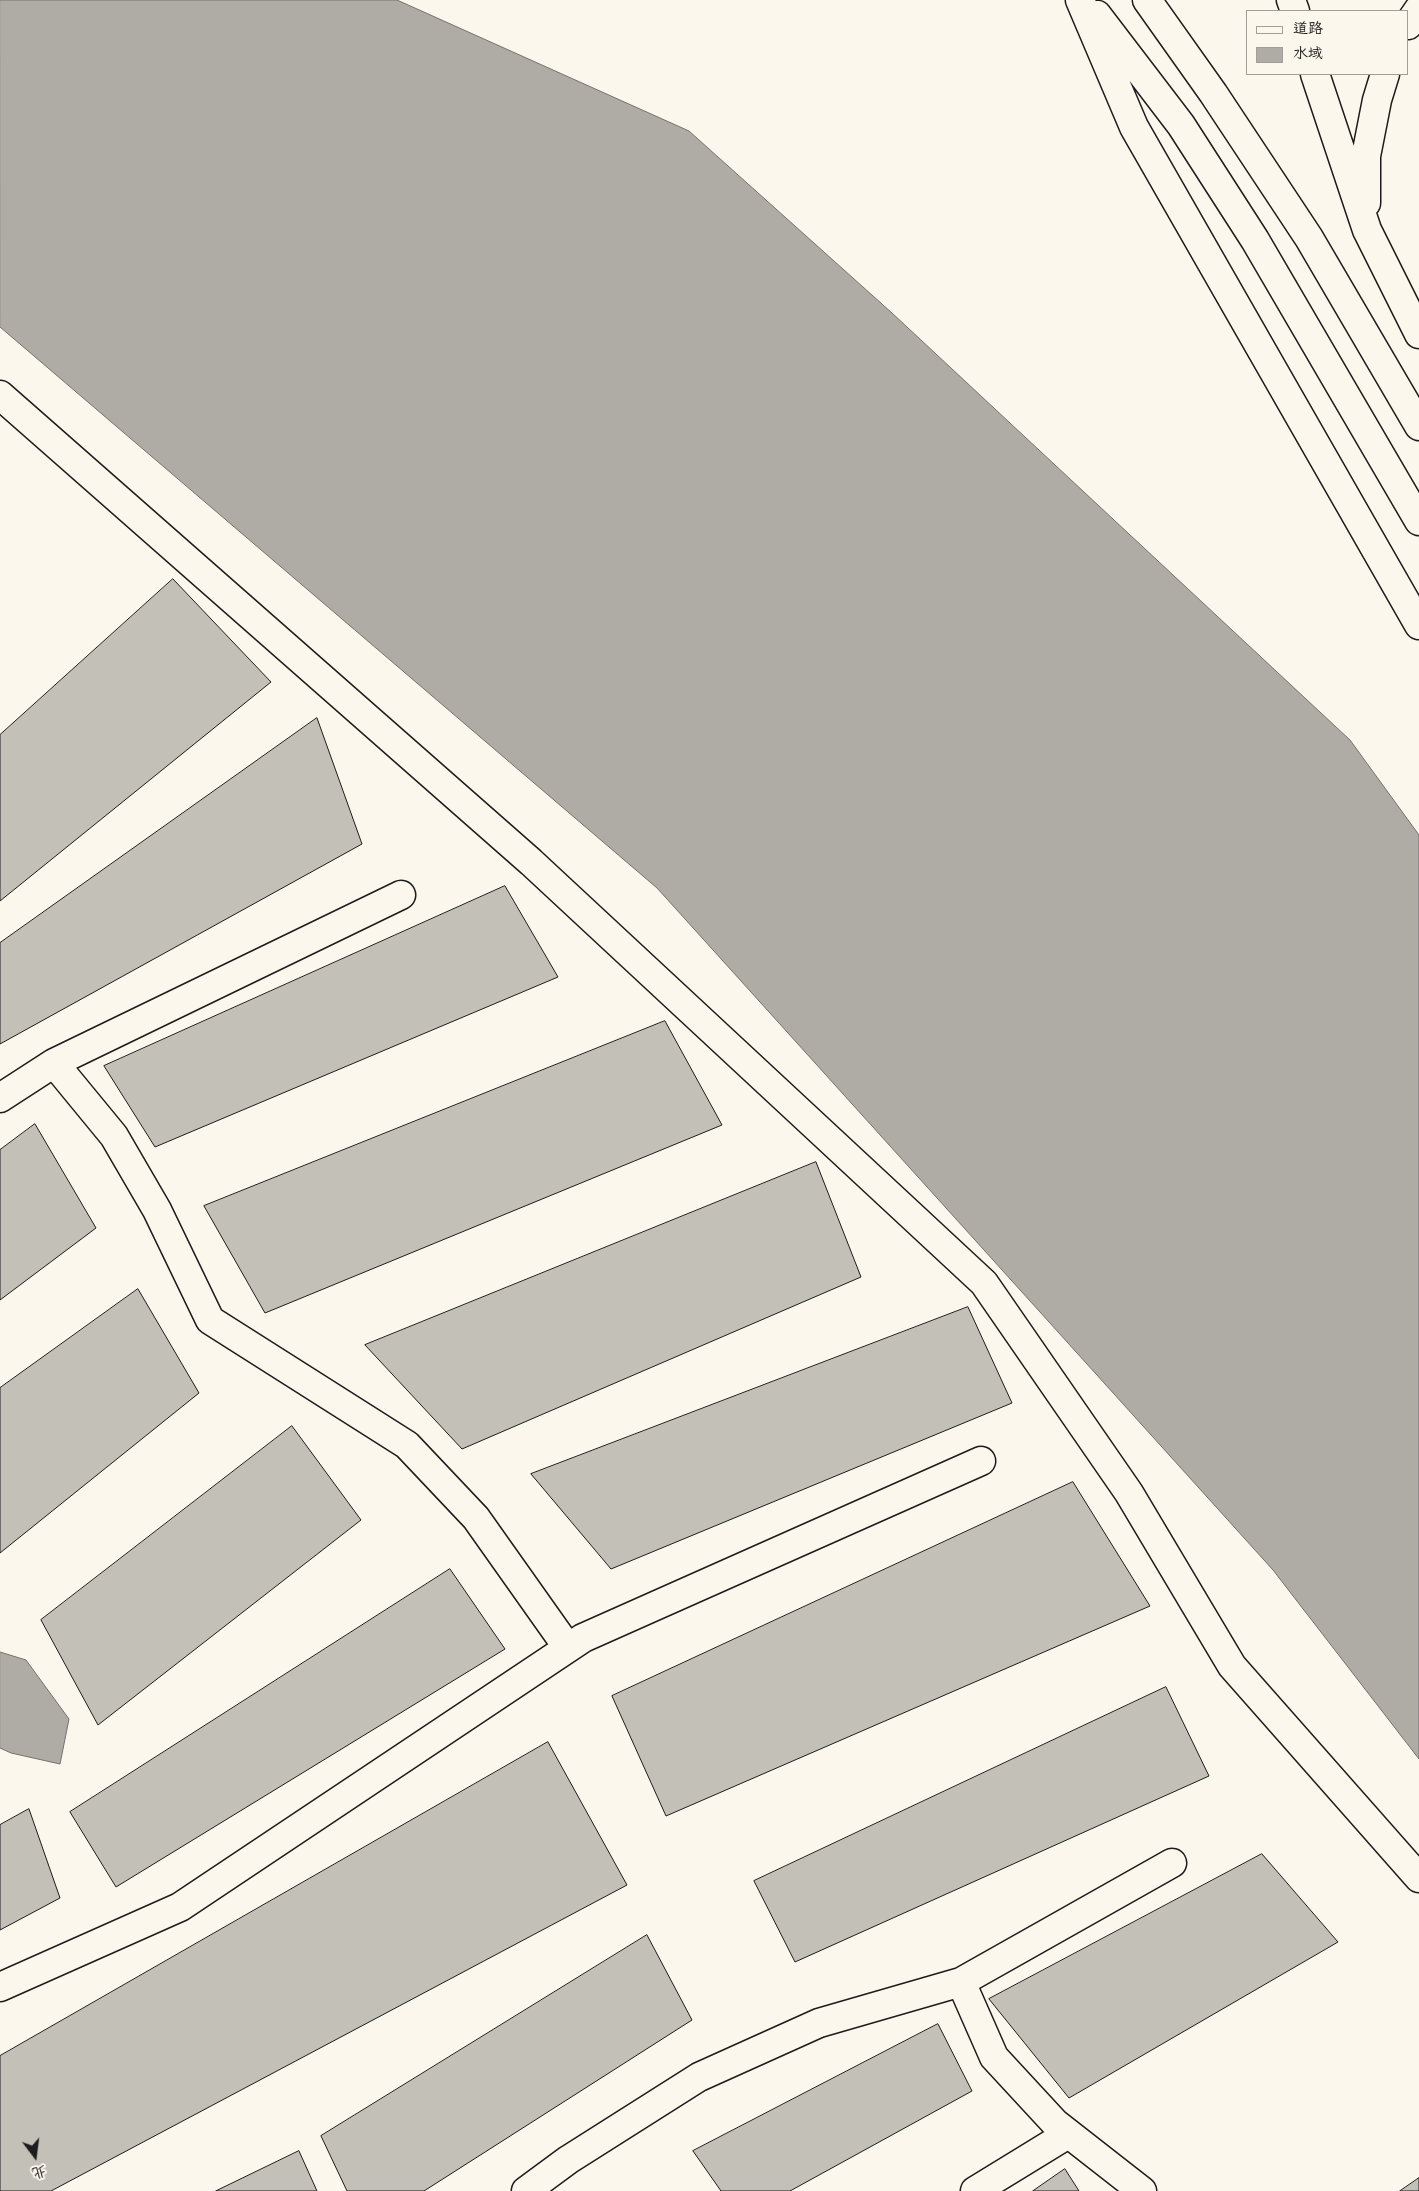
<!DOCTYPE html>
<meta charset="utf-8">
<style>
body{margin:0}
#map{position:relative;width:1419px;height:2191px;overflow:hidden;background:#fbf7ec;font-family:Dekko,"LXGW WenKai TC",sans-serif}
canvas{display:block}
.legend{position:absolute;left:1246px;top:10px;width:162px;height:65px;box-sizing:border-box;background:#fbf7ec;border:1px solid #a29f99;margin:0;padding:6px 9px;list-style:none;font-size:15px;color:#1c1c1c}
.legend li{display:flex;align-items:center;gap:10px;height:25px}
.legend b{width:25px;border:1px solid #a29f99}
.north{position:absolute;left:10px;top:2131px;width:50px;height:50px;-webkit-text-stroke:4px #fbf7ec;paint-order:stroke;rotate:165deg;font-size:14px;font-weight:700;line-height:20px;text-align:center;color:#1c1c1c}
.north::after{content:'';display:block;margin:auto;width:18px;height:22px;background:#1c1c1c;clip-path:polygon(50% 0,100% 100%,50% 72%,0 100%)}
</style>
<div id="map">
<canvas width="1419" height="2191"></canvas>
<ul class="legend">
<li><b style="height:6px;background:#fbf7ec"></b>道路</li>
<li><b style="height:14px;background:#afaca5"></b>水域</li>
</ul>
<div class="north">北</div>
</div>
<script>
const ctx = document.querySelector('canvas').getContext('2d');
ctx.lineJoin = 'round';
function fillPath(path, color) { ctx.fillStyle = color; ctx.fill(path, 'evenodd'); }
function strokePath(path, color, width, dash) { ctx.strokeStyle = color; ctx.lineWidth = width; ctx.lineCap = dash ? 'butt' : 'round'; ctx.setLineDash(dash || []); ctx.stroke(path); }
const water = new Path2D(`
 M 0,0 L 397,0 L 689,131 L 892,313 L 1350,740 L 1419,835 L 1419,1759 L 1273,1570 L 657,888 L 0,327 Z
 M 0,1652 L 26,1660 L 69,1719 L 60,1764 L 11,1753 L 0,1748 Z`);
const building = new Path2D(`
 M 173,579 L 271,682 L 0,901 L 0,735 Z
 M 317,718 L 362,844 L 0,1044 L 0,943 Z
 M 505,886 L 558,977 L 155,1147 L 104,1066 Z
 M 665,1021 L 722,1125 L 265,1313 L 204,1206 Z
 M 35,1124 L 96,1228 L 0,1300 L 0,1150 Z
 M 816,1162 L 861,1277 L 462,1449 L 365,1345 Z
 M 138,1289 L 199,1393 L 0,1553 L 0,1388 Z
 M 968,1307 L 1012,1403 L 611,1569 L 531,1474 Z
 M 292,1426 L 361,1520 L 98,1725 L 41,1620 Z
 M 1073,1482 L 1150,1606 L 666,1816 L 612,1696 Z
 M 450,1569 L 505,1649 L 116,1887 L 70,1812 Z
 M 1166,1687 L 1209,1776 L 795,1962 L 754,1881 Z
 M 548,1742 L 627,1885 L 51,2191 L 0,2191 L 0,2056 Z
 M 29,1809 L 60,1898 L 0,1930 L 0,1825 Z
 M 1262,1854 L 1338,1942 L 1069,2098 L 989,1999 Z
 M 647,1935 L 692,2020 L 424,2191 L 347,2191 L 321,2136 Z
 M 938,2024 L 972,2091 L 790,2191 L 721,2191 L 693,2151 Z
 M 299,2151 L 317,2191 L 216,2191 Z
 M 1065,2169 L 1079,2191 L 1033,2191 Z
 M 1419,2178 L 1419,2191 L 1400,2191 Z`);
const minor = new Path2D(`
 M 0,395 L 531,862 L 984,1283 L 1129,1493 L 1232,1666 L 1419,1878
 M 54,1063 L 114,1136 L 157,1210 L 210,1320 L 407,1445 L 476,1518 L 568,1648
 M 0,1098 L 54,1063 L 401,895
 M 961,1982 L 994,2057 L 1055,2123 L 1142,2191
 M 0,1987 L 180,1907 L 583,1638 L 981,1461
 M 526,2191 L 568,2160 L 699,2077 L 819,2023 L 961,1982 L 1172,1863
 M 975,2191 L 1068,2134`);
const highway = new Path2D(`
 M 1080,0 L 1134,127 L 1419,625
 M 1147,0 L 1213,93 L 1309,238 L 1419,426
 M 1291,0 L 1295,11
 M 1097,15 L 1181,125 L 1255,240 L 1419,521
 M 1408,25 L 1419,9
 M 1315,74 L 1367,230 L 1419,334
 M 1366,203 L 1366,156 L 1377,100 L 1385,74`);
fillPath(water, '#afaca5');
strokePath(water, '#74726e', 1);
fillPath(building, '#c3c0b8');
strokePath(building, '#1c1c1c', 1);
strokePath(minor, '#1c1c1c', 31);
strokePath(highway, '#1c1c1c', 31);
strokePath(minor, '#fbf7ec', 28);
strokePath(highway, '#fbf7ec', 28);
</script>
